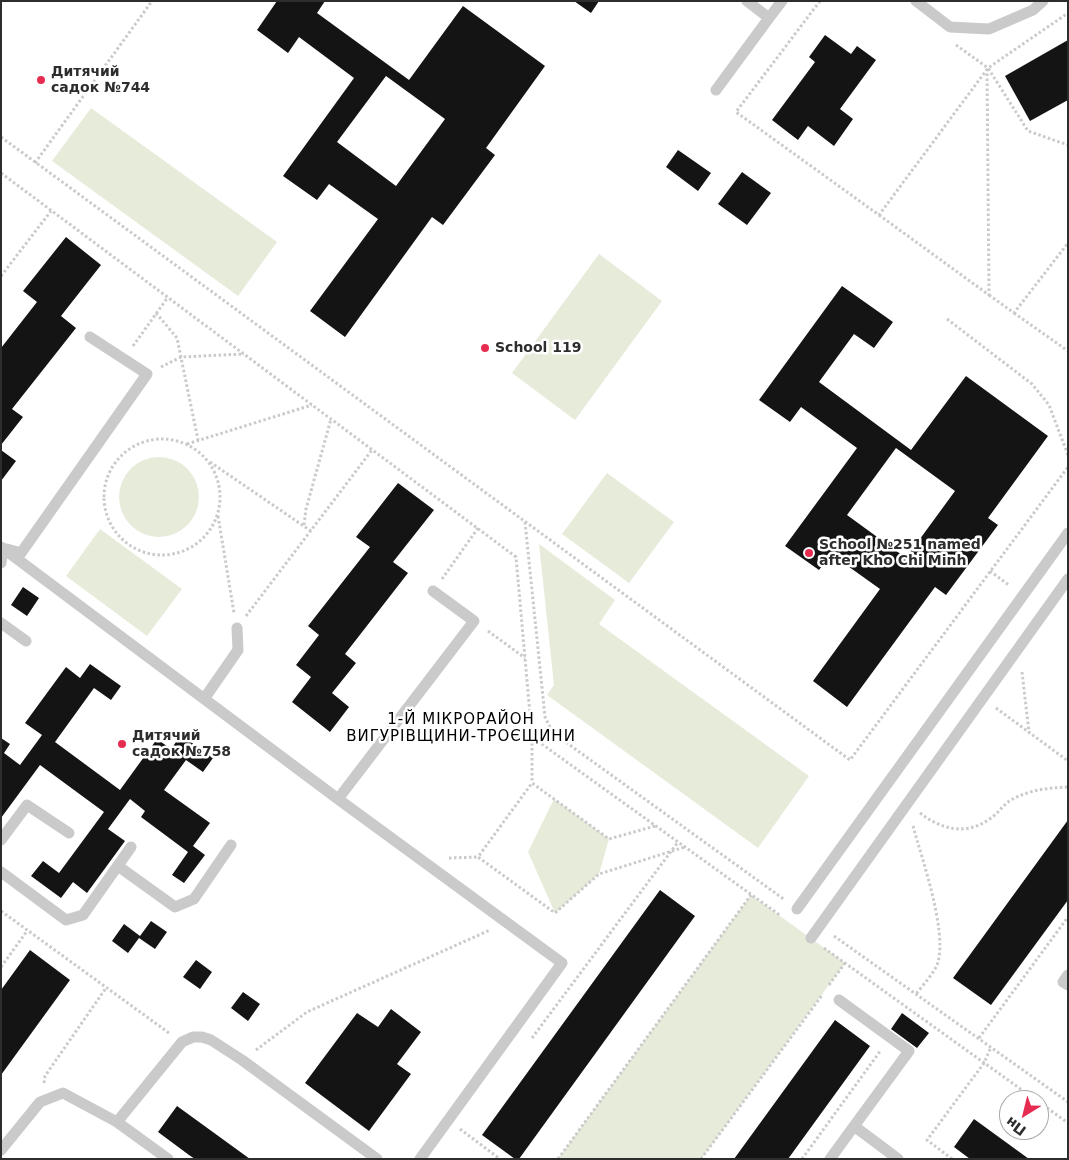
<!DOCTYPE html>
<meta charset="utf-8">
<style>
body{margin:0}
#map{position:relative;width:1069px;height:1160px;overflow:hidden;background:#fff;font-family:"DejaVu Sans",sans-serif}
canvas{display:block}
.frame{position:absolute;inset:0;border:2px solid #2d2d2d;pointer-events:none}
.north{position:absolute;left:999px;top:1090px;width:50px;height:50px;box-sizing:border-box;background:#fff;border:1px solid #ababab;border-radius:50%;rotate:216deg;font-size:14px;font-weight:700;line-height:20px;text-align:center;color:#2d2d2d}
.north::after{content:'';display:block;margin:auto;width:18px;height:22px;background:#e72c52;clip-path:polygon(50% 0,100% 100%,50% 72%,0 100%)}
</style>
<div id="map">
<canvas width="1069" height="1160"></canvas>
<div class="frame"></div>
<div class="north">Пн</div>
</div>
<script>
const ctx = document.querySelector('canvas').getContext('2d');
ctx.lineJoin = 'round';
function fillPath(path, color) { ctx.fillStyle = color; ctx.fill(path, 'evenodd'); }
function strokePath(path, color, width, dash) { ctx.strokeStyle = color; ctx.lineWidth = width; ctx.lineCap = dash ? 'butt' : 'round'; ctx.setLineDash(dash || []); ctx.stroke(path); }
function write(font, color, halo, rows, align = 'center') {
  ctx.font = font + ' "DejaVu Sans",sans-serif'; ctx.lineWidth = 5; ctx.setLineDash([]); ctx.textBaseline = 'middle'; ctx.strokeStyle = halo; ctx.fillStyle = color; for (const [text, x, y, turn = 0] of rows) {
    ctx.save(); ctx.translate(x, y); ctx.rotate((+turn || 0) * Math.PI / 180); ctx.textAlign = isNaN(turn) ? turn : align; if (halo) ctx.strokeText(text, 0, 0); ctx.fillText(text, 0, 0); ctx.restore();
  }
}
const green = new Path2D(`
 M 91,108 L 277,242 L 238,296 L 52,161 Z
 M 599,254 L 662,301 L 575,420 L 512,373 Z
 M119 497a40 40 0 1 1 80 0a40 40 0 1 1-80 0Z
 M 607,473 L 674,522 L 629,583 L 562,534 Z
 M 100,529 L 182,589 L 147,636 L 66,576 Z
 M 539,544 L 615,600 L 599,624 L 809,776 L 758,848 L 547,695 L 554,685 Z
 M 554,799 L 609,839 L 599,874 L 555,913 L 528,852 Z
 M 751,895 L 845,963 L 701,1159 L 558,1159 Z`);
const building = new Path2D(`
 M 277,1 L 325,1 L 317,13 L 409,80 L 463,6 L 545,66 L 486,148 L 495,155 L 443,225 L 432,217 L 345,337 L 310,311 L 378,219 L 329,184 L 317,200 L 283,176 L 354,78 L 299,37 L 288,53 L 257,30 ZM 386,76 L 445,119 L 396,186 L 337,142 Z
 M 574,1 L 599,1 L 591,13 Z
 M 825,35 L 851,54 L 857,46 L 876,60 L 840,109 L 853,119 L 834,146 L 808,126 L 798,140 L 772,120 L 815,62 L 809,57 Z
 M 1068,40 L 1068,100 L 1030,121 L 1005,76 Z
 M 678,150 L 711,173 L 698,191 L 666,167 Z
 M 742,172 L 771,193 L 747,225 L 718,204 Z
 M 66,237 L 101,265 L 61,316 L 76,328 L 12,409 L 23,417 L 1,445 L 1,348 L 37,302 L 23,291 Z
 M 842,286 L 893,322 L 874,348 L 854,334 L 819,382 L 911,450 L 966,376 L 1048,436 L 988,518 L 998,525 L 946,595 L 935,587 L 847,707 L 813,681 L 880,589 L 831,554 L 819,570 L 785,546 L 857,448 L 801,407 L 790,422 L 759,400 ZM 896,448 L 955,491 L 906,558 L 847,515 Z
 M 1,450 L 16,461 L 1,481 Z
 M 398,483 L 434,510 L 393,562 L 408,573 L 345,654 L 356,663 L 332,693 L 349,707 L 330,732 L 292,702 L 311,677 L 296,665 L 319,635 L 308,626 L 370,547 L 356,537 Z
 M 23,587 L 39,598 L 27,616 L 11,605 Z
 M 90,664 L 121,686 L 111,700 L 94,688 L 55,742 L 120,790 L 157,739 L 171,749 L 181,735 L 213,758 L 203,772 L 186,760 L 164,790 L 210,823 L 193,846 L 205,855 L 184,883 L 172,875 L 188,852 L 141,817 L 145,811 L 130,799 L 108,829 L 125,841 L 87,893 L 73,882 L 61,898 L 31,876 L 43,861 L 59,873 L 104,812 L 40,765 L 1,818 L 1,738 L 10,744 L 4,753 L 20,765 L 42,735 L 25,723 L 66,667 L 80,678 Z
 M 1068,820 L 1068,900 L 991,1005 L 953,978 Z
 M 660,890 L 695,916 L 519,1159 L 515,1159 L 482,1135 Z
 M 151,921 L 167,932 L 155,949 L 139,938 L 128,953 L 112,941 L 124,924 L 140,936 Z
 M 30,950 L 70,980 L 1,1075 L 1,990 Z
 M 196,960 L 212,972 L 200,989 L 183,977 Z
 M 243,992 L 260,1004 L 248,1021 L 231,1008 Z
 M 391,1009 L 421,1032 L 397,1064 L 411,1074 L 369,1131 L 305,1083 L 357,1013 L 378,1027 Z
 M 902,1013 L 929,1033 L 917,1048 L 891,1029 Z
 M 835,1020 L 870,1046 L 788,1159 L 734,1159 Z
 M 177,1106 L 250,1159 L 195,1159 L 189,1155 L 158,1132 Z
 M 974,1119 L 1029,1159 L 970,1159 L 954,1147 Z`);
const path = new Path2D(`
 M 820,1 L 736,112 L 879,215 L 988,68 L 1068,13
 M 956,45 L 988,68 L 1028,131 L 1068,145
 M 1,137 L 850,760 L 1068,467
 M 35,163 L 152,1
 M 1,173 L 516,557 L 532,737 L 781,916
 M 879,215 L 989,295 L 987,69
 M 1,276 L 51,211
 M 989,295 L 1014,313 L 1068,243
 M 156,313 L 177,338 L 198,440
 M 1014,313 L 1068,351
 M 947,319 L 1032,384 L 1049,405 L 1068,455
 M 133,346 L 168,297
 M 161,367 L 181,357 L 244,354
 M104 497a58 58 0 1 1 116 0a58 58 0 1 1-116 0Z
 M 187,444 L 312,405
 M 210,462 L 311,531
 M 218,516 L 234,613
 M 525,522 L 545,717 L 553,733 L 785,900
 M 304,525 L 306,509 L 331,419
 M 990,571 L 1010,586
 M 442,579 L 478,528
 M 246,616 L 372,450
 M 488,631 L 525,658
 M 1022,672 L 1029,732
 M 996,708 L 1068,761
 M 532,738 L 532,783
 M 920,813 C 942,830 967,836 991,818 C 997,814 1002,807 1008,802 C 1026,790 1047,788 1068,787
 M 655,826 L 609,839 L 532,783 L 478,857 L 555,913 L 599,874 L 685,847
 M 913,826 C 922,859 947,930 938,962 C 936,971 922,986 916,994
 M 449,858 L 478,857
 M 1,911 L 169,1033
 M 834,936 L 1068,1102
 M 824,948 L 1036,1100
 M 1,967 L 27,931
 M 829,985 L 845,963
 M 532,1038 L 678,842
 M 979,1038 L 1068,917
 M 256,1050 L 307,1012 L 490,930
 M 44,1083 L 45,1076 L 106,988
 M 1039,1102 L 1068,1123
 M 460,1129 L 500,1159
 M 558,1159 L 751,895
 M 701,1159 L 823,994
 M 802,1159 L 881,1050
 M 952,1159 L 927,1140 L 984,1063 L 991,1047`);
const lane = new Path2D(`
 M 747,1 L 769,18 L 782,1
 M 916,1 L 950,27 L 989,29 L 1033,10 L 1043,1
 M 716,90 L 769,18
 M 1,547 L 338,799 L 562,963 L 420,1159
 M 7,549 L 21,553 L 147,374 L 90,337
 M 1,563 L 3,548
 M 1,623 L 26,641
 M 204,699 L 238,650 L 237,628
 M 338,799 L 474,621 L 433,591
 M 1,840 L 27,805 L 69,833
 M 118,866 L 175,907 L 194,899 L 231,845
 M 1,872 L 66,920 L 83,915 L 131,847
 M 797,909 L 1068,533
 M 811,938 L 1068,579
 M 1068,975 L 1063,982 L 1068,985
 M 117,1122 L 182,1042 L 193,1037 L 202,1037 L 211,1040 L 242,1060 L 377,1159
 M 854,1126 L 898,1159
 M 1,1150 L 40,1102 L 63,1093 L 117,1122 L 168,1159
 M 830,1159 L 909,1051 L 839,1000`);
const markers = [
 [41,80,5,"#e72c52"],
 [485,348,5,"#e72c52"],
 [809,553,5,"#e72c52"],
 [122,744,5,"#e72c52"]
];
const poiNames = [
 ["Дитячий",51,72],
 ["садок №744",51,88],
 ["School 119",495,348],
 ["School №251 named",819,545],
 ["after Kho Chi Minh",819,561],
 ["Дитячий",132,736],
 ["садок №758",132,752]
];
const neighbourhoodNames = [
 ["1-Й МІКРОРАЙОН",461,720],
 ["ВИГУРІВЩИНИ-ТРОЄЩИНИ",461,737]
];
fillPath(green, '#e6ebda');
fillPath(building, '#141414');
strokePath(path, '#cacaca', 3, [2.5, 2.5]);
strokePath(lane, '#cacaca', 11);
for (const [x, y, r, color] of markers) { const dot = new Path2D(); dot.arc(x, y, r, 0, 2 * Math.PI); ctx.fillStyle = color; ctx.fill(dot); strokePath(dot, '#fff', 2); }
write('bold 14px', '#2d2d2d', '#fff', poiNames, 'left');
ctx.letterSpacing = '1px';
write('15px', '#000', '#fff', neighbourhoodNames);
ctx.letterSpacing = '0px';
</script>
